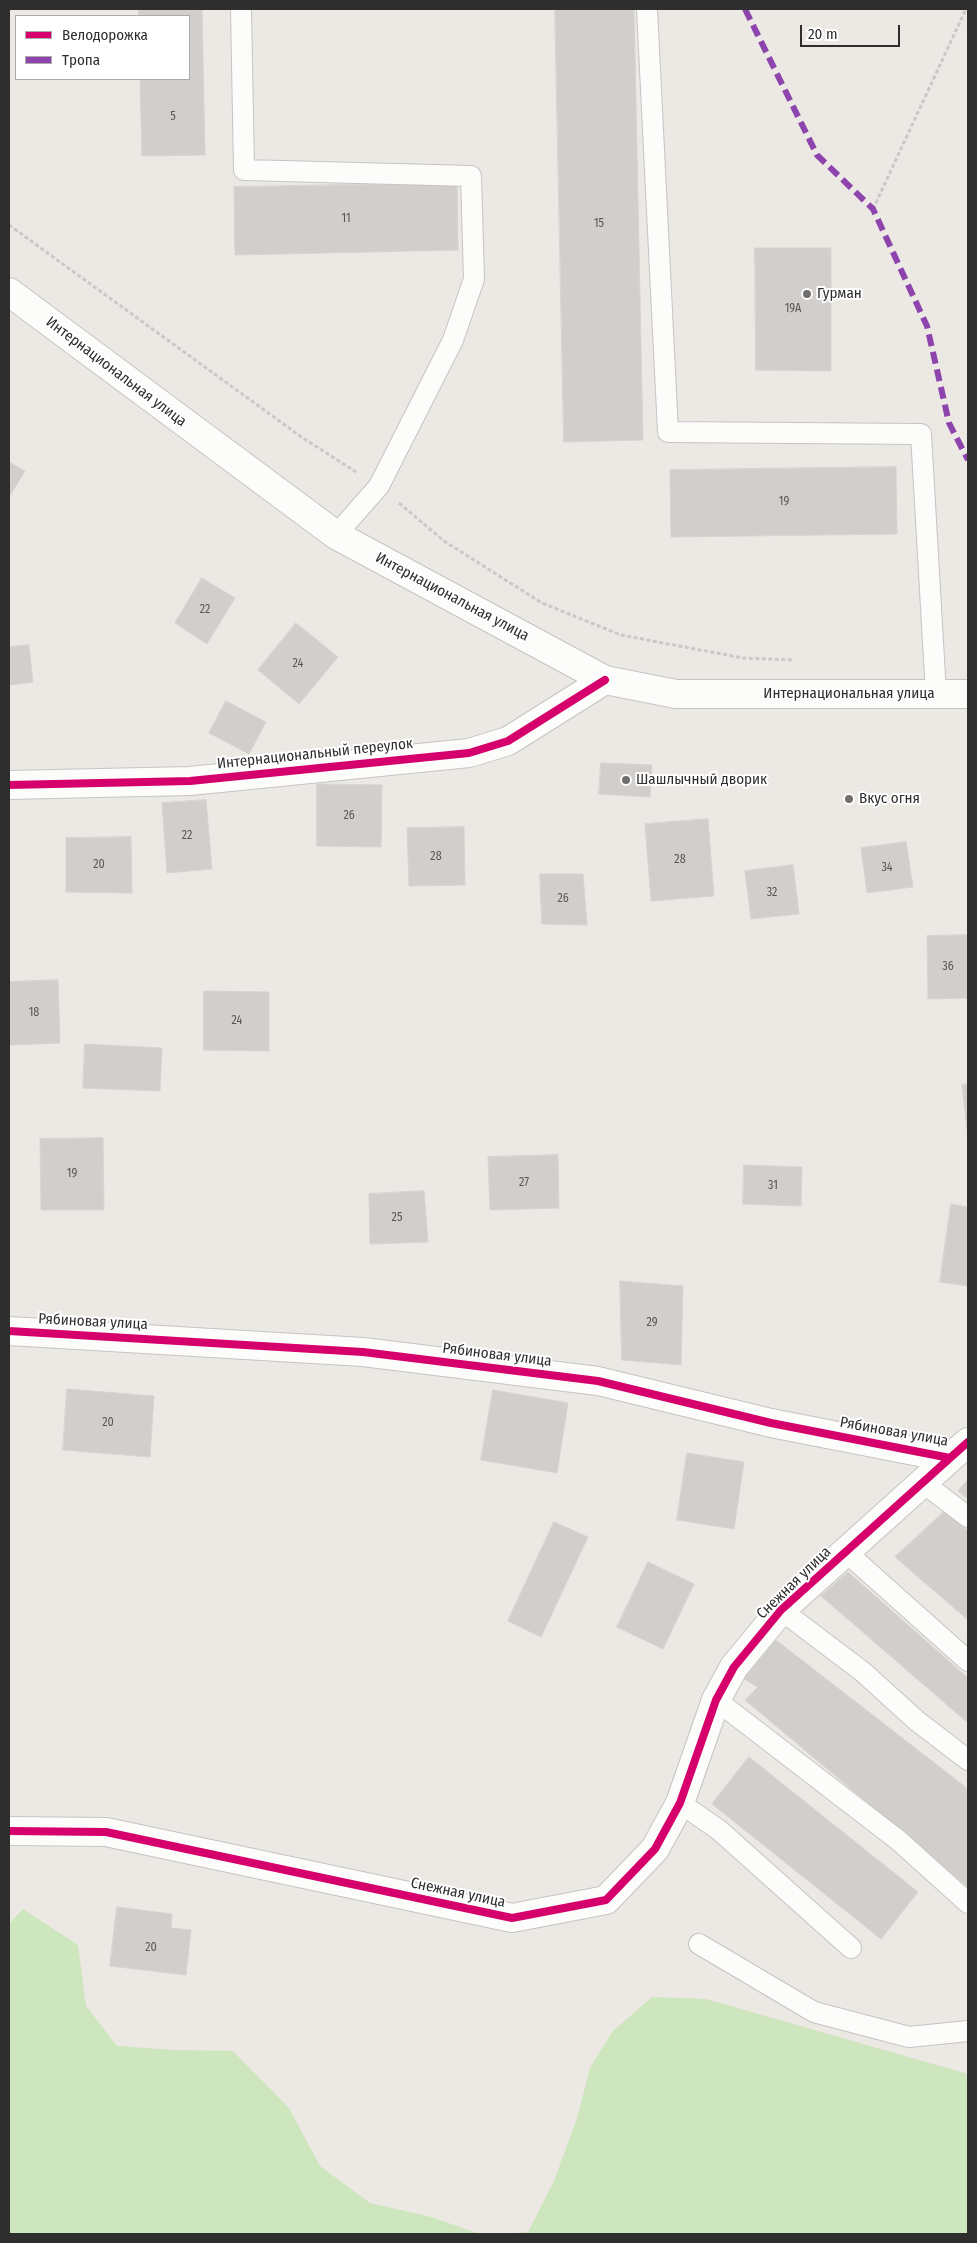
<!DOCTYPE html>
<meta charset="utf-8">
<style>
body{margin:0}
#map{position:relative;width:977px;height:2243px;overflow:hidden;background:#ece8e4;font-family:"Fira Sans Condensed",sans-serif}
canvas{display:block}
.frame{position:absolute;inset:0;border:10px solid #2e2e2e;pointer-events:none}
.legend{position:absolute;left:15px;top:15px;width:175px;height:65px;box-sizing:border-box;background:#fff;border:1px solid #ababab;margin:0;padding:6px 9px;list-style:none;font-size:15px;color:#2e2e2e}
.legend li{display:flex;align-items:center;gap:10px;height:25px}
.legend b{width:25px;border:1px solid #ababab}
.scale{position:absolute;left:800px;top:25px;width:100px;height:22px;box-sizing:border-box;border:2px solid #2e2e2e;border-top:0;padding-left:6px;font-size:15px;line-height:18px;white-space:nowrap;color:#2e2e2e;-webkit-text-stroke:4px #fff;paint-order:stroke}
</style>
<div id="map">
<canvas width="977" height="2243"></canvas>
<div class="frame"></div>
<ul class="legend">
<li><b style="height:6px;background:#d6006c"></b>Велодорожка</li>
<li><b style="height:6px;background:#8e44ad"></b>Тропа</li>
</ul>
<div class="scale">20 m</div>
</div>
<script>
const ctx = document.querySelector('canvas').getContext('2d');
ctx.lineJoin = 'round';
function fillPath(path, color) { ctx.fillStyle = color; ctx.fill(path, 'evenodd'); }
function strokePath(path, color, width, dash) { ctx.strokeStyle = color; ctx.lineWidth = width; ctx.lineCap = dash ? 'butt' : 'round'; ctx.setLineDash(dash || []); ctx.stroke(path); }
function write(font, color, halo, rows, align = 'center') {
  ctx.font = font + ' "Fira Sans Condensed",sans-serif'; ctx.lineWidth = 4; ctx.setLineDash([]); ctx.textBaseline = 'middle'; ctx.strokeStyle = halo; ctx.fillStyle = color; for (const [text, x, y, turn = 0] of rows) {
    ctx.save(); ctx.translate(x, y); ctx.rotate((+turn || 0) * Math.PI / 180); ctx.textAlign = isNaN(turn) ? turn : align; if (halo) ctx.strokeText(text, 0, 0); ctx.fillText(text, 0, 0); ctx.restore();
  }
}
const green = new Path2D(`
 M 23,1909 L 78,1945 L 86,2006 L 117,2046 L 173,2050 L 233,2051 L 289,2108 L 320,2166 L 370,2203 L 431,2217 L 480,2234 L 9,2234 L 9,1924 Z
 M 652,1997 L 706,1999 L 968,2074 L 968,2234 L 504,2234 L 528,2232 L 554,2181 L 577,2118 L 590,2068 L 612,2032 Z`);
const building = new Path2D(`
 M 139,9 L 202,9 L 205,155 L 142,156 L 140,79 L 189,79 L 189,16 L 139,16 Z
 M 555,9 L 634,9 L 643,440 L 564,442 Z
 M 457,183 L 458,250 L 235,255 L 234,187 Z
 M 755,248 L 831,248 L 831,371 L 756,370 Z
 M 9,462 L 25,471 L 9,497 Z
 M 896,467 L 897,534 L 671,537 L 670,470 Z
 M 202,578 L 235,598 L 207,644 L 175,623 Z
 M 296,623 L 338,657 L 299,704 L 258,670 Z
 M 29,645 L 33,682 L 9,685 L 9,647 Z
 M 226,701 L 266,722 L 249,754 L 209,733 Z
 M 601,763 L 652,765 L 650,797 L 599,794 Z
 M 317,784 L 382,785 L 381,847 L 317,846 Z
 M 206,800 L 212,869 L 167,873 L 162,803 Z
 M 708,819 L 714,896 L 651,901 L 645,824 Z
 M 464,827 L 465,885 L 409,886 L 407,828 Z
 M 131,837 L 132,893 L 66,892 L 66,838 Z
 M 906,842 L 913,887 L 867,893 L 861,848 Z
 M 793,865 L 799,914 L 751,919 L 745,871 Z
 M 540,874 L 583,874 L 587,925 L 542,924 Z
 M 968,935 L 968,998 L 928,999 L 927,936 Z
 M 58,980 L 60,1043 L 9,1045 L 9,982 Z
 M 204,991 L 269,992 L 269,1051 L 204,1050 Z
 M 85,1044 L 162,1048 L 160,1091 L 83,1088 Z
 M 968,1084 L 968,1138 L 962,1085 Z
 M 103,1138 L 104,1210 L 41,1210 L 40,1139 Z
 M 558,1155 L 559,1208 L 490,1210 L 488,1157 Z
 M 744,1165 L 802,1167 L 801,1206 L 743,1204 Z
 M 424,1191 L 428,1242 L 370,1244 L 369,1194 Z
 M 951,1204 L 968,1207 L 968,1286 L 940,1282 Z
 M 620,1281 L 683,1286 L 681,1365 L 622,1360 Z
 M 67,1389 L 154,1396 L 150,1457 L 63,1450 Z
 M 493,1390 L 568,1403 L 557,1473 L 481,1460 Z
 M 687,1453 L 744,1462 L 734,1529 L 677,1520 Z
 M 968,1480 L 968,1499 L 958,1491 Z
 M 945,1511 L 968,1531 L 968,1620 L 895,1557 Z
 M 554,1522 L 588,1537 L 541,1637 L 508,1621 Z
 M 648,1562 L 694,1584 L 663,1649 L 617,1627 Z
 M 848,1572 L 968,1678 L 968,1723 L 821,1596 Z
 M 776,1640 L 968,1789 L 968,1887 L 745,1700 L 758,1687 L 744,1679 Z
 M 749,1757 L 918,1892 L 881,1939 L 712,1804 Z
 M 117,1907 L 172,1914 L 171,1928 L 191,1930 L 186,1975 L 110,1966 Z`);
const path = new Path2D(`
 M 873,209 L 966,9
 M 9,225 L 300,436 L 356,472
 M 399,503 L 444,541 L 542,603 L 621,635 L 743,658 L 793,660`);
const service = new Path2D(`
 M 241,9 L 244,170 L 471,176 L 474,279 L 453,340 L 379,486 L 336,535
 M 647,9 L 668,432 L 921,434 L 936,694
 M 922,1482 L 968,1517
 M 846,1552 L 968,1661
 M 781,1610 L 863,1672 L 917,1721 L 968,1760
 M 716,1700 L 898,1840 L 968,1903
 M 680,1803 L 719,1830 L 851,1948
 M 699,1944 L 814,2012 L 909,2037 L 968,2031`);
const minor = new Path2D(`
 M 9,785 L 190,781 L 469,753 L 508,741 L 605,680
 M 9,1331 L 363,1352 L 598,1381 L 771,1423 L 950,1458 L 968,1442
 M 9,1831 L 106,1832 L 512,1918 L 606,1900 L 655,1849 L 680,1803 L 716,1700 L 734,1667 L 781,1610 L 950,1458`);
const secondary = new Path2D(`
 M 9,292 L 336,535 L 605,680 L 676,694 L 968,694`);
const quiet = new Path2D(`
 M 745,9 L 817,155 L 873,209 L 927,326 L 949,423 L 968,460`);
const cycleway = new Path2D(`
 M 9,785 L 190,781 L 469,753 L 508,741 L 605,680
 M 9,1331 L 363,1352 L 598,1381 L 771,1423 L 950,1458 L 968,1442
 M 9,1831 L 106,1832 L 512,1918 L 606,1900 L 655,1849 L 680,1803 L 716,1700 L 734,1667 L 781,1610 L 950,1458`);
const markers = [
 [807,294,5,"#706f6e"],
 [626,780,5,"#706f6e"],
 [849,799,5,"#706f6e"]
];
const numberNames = [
 ["5",173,117],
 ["11",346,219],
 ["15",599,224],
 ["19А",793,309],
 ["19",784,502],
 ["22",205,610],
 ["24",298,664],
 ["26",349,816],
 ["22",187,836],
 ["28",436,857],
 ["28",680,860],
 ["20",99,865],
 ["34",887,868],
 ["32",772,893],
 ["26",563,899],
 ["36",948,967],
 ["18",34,1013],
 ["24",237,1021],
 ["19",72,1174],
 ["27",524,1183],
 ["31",773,1186],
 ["25",397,1218],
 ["29",652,1323],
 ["20",108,1423],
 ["20",151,1948]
];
const poiNames = [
 ["Гурман",817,294],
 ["Шашлычный дворик",636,780],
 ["Вкус огня",859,799]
];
const streetNames = [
 ["Интернациональная улица",116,372,37],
 ["Интернациональная улица",452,597,28],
 ["Интернациональная улица",849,694],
 ["Интернациональный переулок",315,754,-6],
 ["Рябиновая улица",93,1322,3],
 ["Рябиновая улица",497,1355,7],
 ["Рябиновая улица",894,1432,10],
 ["Снежная улица",794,1583,-44],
 ["Снежная улица",458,1893,12]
];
fillPath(green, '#cee6be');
fillPath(building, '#d1cecb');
strokePath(building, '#d7d4d0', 1);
strokePath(service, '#c5c4c5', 22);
strokePath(minor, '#c5c4c5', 30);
strokePath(secondary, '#c5c4c5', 30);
strokePath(path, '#c9c9c8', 3, [4, 2.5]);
strokePath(service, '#fcfcfb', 20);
strokePath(minor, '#fcfcfb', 28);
strokePath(secondary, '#fcfcfb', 28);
strokePath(quiet, '#8e44ad', 6, [12, 6]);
strokePath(cycleway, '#d6006c', 8);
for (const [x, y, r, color] of markers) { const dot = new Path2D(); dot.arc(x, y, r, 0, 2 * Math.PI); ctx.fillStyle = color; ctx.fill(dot); strokePath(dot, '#fff', 2); }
write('12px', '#585857', null, numberNames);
write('15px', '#2e2e2e', '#fff', poiNames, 'left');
write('15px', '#2e2e2e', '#fff', streetNames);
</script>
